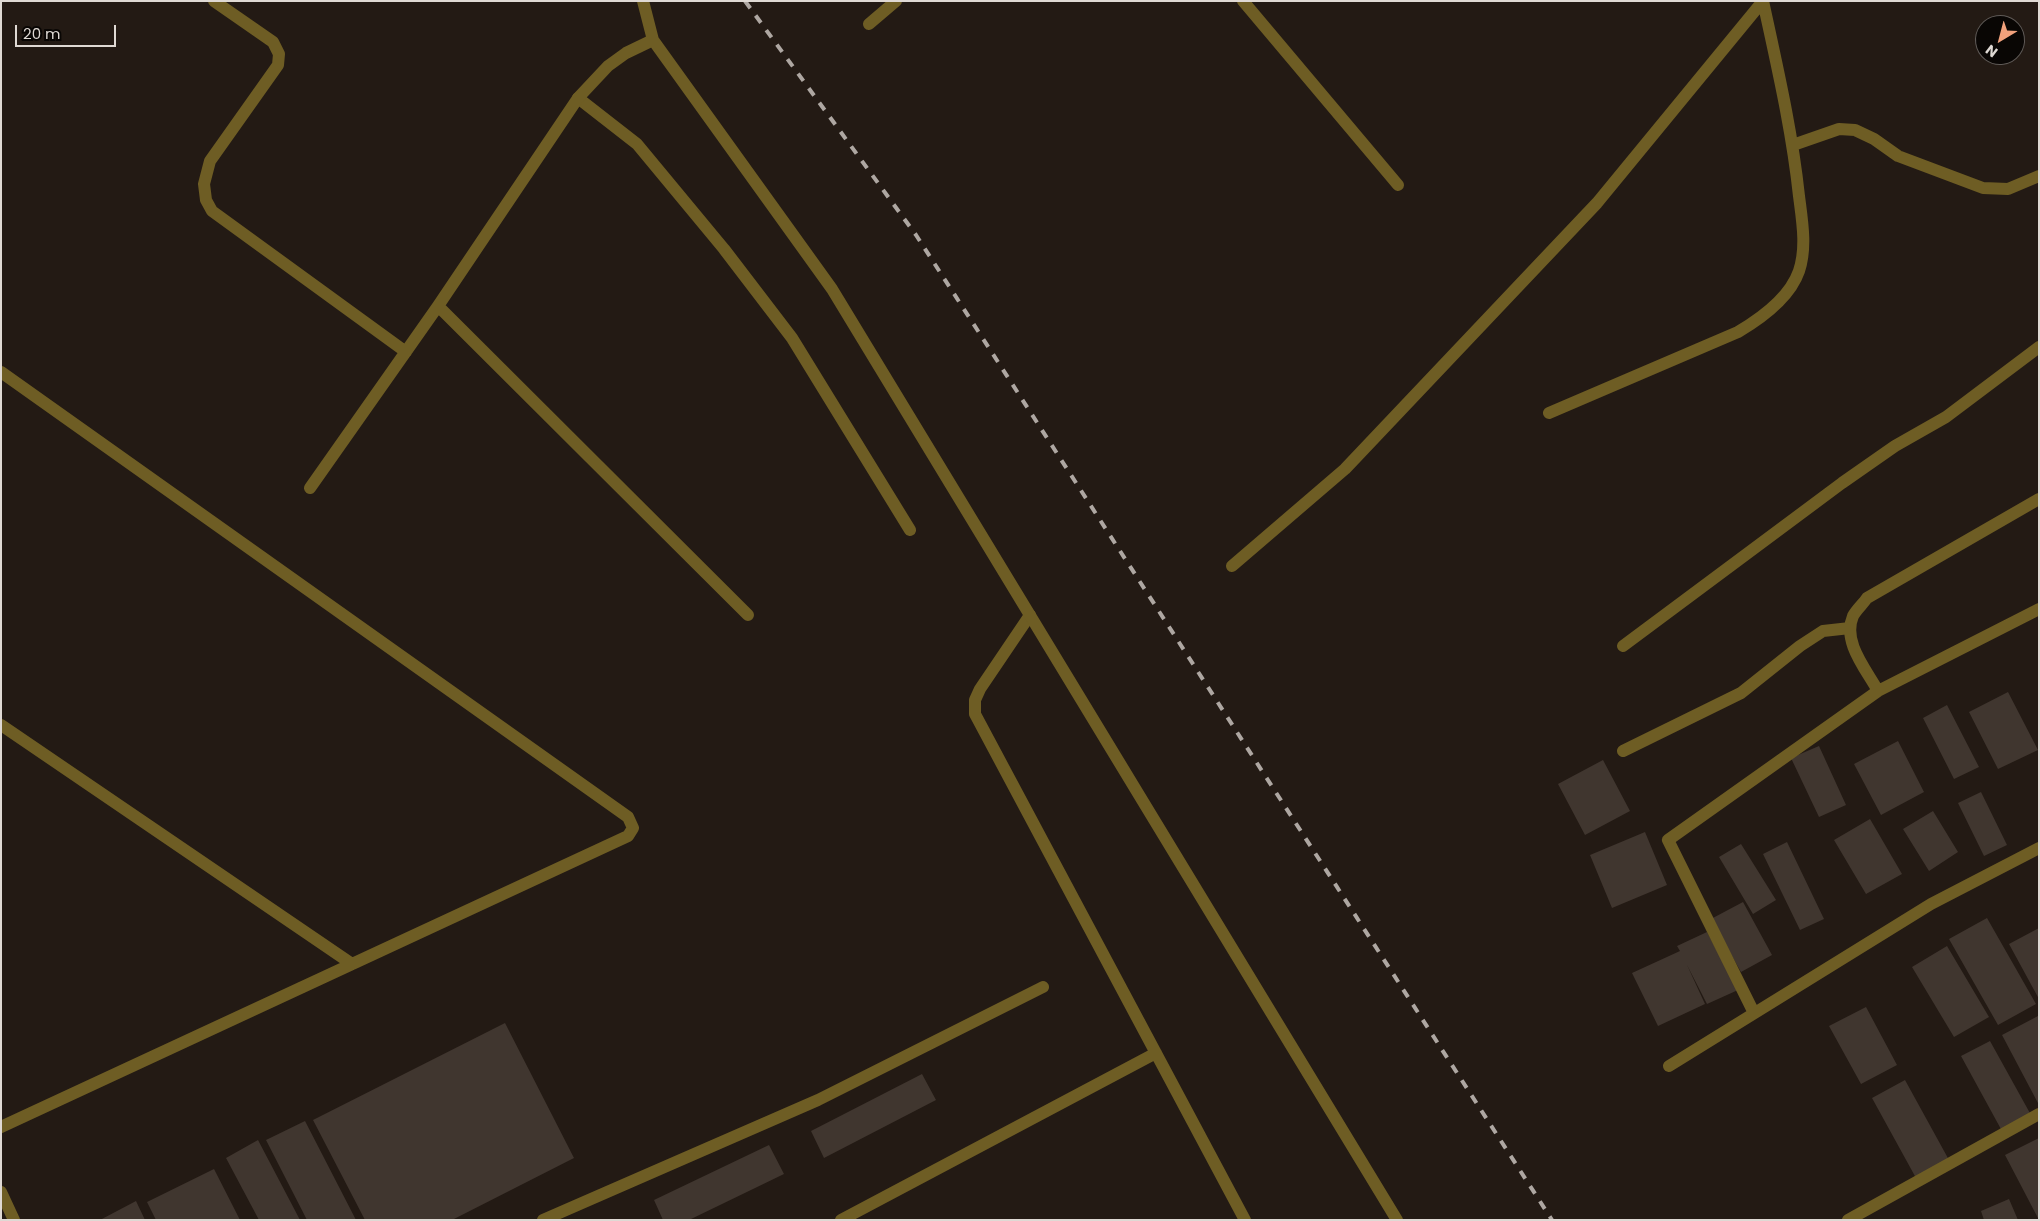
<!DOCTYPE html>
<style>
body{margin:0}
#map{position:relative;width:2040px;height:1221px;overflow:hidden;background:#231a14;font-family:Poppins,sans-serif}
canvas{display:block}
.frame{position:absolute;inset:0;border:2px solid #dfd9d4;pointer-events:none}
.north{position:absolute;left:1975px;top:15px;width:50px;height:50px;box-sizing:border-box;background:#090604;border:1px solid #5f5a57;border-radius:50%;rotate:217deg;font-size:14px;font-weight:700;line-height:20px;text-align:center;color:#dfd9d4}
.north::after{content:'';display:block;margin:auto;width:18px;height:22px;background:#f1a17c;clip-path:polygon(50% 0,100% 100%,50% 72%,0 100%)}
.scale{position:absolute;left:15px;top:25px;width:101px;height:22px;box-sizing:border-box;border:2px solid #dfd9d4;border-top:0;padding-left:6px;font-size:15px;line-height:18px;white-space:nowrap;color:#dfd9d4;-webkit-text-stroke:4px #090604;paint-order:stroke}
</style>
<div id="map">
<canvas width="2040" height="1221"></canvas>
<div class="frame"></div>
<div class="north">N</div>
<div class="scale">20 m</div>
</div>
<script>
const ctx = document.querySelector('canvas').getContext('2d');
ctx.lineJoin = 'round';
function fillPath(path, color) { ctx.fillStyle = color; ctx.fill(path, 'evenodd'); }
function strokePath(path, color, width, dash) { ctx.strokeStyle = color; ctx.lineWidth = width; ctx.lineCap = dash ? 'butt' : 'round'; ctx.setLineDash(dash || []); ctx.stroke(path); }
const building = new Path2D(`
 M 2008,692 L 2038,750 L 1998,769 L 1969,712 Z
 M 1947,705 L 1979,767 L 1954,779 L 1923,718 Z
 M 1898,741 L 1924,792 L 1881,815 L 1854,764 Z
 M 1819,746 L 1846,805 L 1819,817 L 1791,758 Z
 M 1603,760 L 1630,811 L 1585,835 L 1558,784 Z
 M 1981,792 L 2007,845 L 1984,856 L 1958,803 Z
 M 1933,811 L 1958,852 L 1929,871 L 1903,829 Z
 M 1870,819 L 1902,874 L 1866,894 L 1834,840 Z
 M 1645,832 L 1667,885 L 1612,908 L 1590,855 Z
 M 1787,842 L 1824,919 L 1800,930 L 1763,854 Z
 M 1741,844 L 1776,900 L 1753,914 L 1719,857 Z
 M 1743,902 L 1772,955 L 1741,972 L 1711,919 Z
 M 1987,918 L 2036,1004 L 1998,1025 L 1949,939 Z
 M 2039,928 L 2039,999 L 2009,944 Z
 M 1707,932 L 1738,990 L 1707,1004 L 1687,965 L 1705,1004 L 1658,1026 L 1632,973 L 1680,951 L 1677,946 Z
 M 1947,946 L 1989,1017 L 1954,1037 L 1912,967 Z
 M 1866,1007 L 1897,1065 L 1861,1084 L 1829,1026 Z
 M 2038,1016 L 2039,1018 L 2039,1105 L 2002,1035 Z
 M 505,1023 L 574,1158 L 452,1220 L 365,1220 L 313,1120 Z
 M 1990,1041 L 2031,1115 L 2002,1131 L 1961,1056 Z
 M 922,1074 L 936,1100 L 824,1158 L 811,1131 Z
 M 1905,1080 L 1949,1160 L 1916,1178 L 1872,1098 Z
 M 305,1121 L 356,1220 L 307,1220 L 266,1140 Z
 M 2039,1138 L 2039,1220 L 2005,1155 Z
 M 258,1140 L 300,1220 L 259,1220 L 226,1158 Z
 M 769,1145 L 784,1174 L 689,1220 L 663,1220 L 654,1200 Z
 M 214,1169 L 240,1220 L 156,1220 L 147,1202 Z
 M 2009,1199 L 2018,1220 L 1984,1220 L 1981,1211 Z
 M 136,1201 L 145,1220 L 100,1220 Z`);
const lane = new Path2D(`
 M 1243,1 L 1398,185
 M 578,98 L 637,144 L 724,249 L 792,338 L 910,530
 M 1,372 L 628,817 L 633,828 L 628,836 L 1,1127
 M 1030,615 L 980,689 L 975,700 L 975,714 L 1245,1220
 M 1,725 L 352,964
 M 1,1192 L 14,1220
 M 543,1220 L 818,1100 L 1043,987
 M 841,1220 L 1156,1053`);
const street = new Path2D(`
 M 214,1 L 273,42 L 279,54 L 278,65 L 210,161 L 204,184 L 206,200 L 212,211 L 406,352
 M 643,1 L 653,40 L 832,289 L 1397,1220
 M 869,24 L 896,1
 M 1793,145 L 1839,129 L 1855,130 L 1874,139 L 1898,156 L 1983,188 L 2008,189 L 2039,176
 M 438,306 L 748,615
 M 1549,413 L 1738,332 C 1760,319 1790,297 1799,271 C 1807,247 1802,220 1799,196 C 1792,130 1777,66 1763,1
 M 310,488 L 438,306 L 578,98 L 608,66 L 626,53 L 653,40
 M 1232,566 L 1345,469 L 1597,203 L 1763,1
 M 1623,646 L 1842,483 L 1895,446 L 1946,417 L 2039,347
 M 1878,691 C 1866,669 1842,642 1853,616 C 1856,610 1863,604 1867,598 L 2039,499
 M 1623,751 L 1741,693 L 1800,646 L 1823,631 L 1850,628
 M 1754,1013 L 1668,840 L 1878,691 L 2039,609
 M 1669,1066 L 1931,904 L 2039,848
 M 1848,1220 L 2039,1114`);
const rail = new Path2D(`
 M 745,1 L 916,235 L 1552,1220`);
fillPath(building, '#40362f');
strokePath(lane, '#6e5d24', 12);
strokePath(street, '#6e5d24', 12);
strokePath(rail, '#aea7a2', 4, [9, 9]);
</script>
